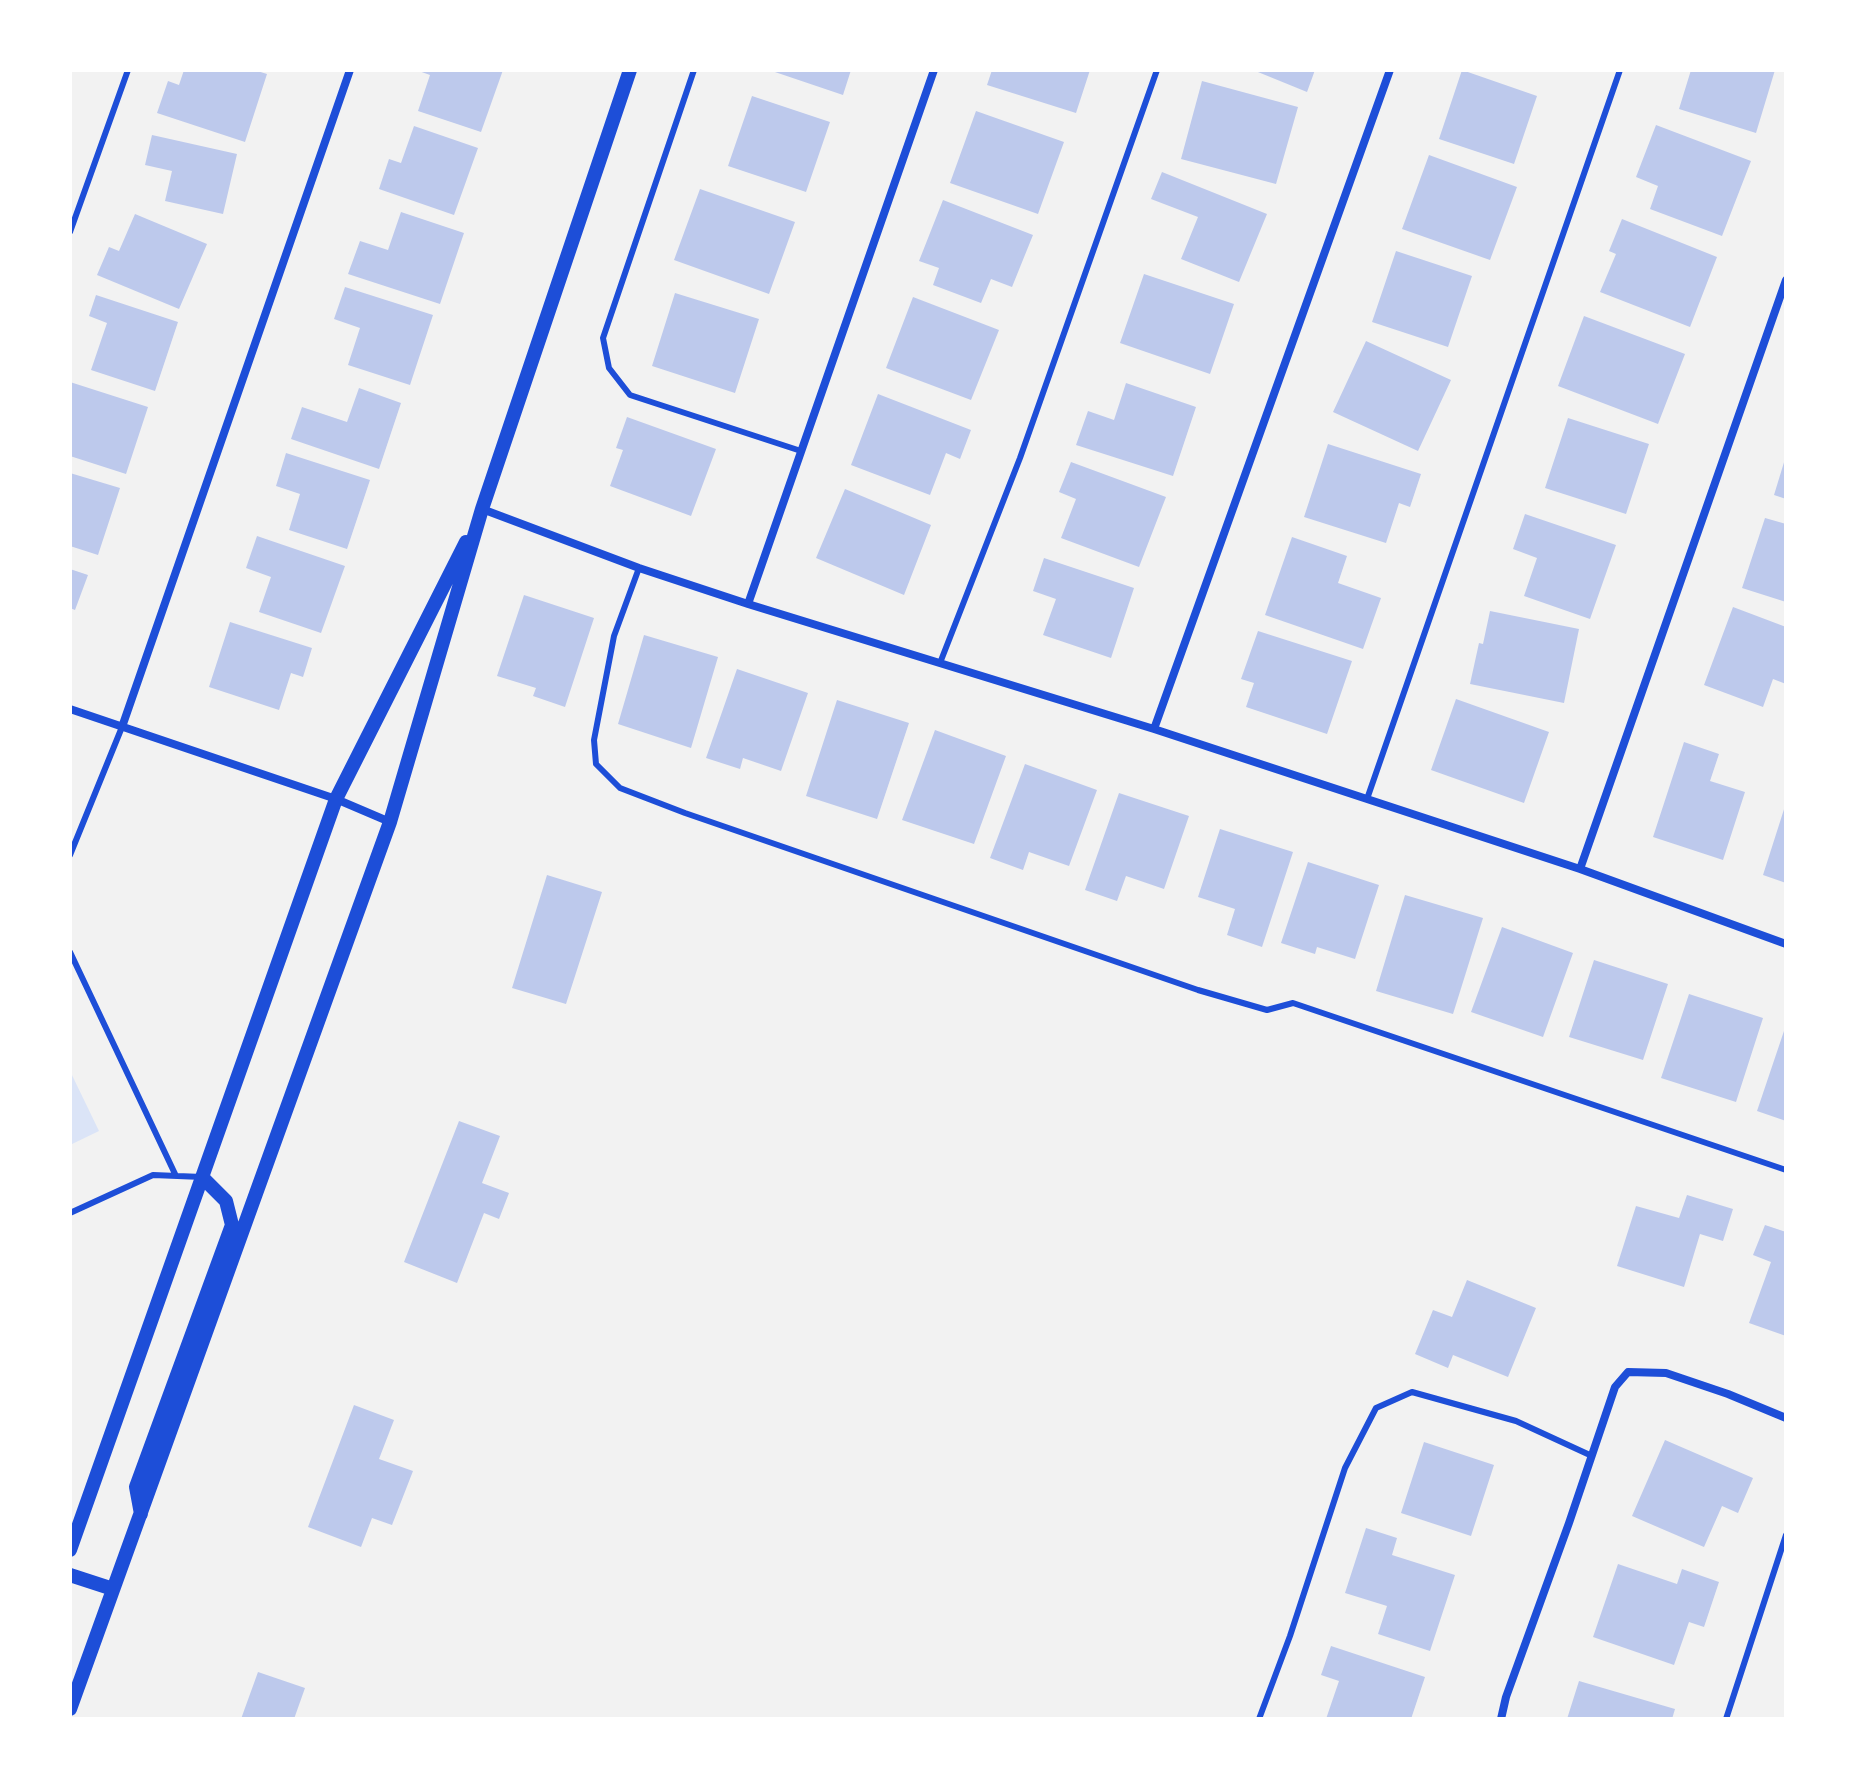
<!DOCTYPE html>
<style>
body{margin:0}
#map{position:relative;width:1856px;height:1789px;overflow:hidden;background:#f2f2f2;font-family:Signika,sans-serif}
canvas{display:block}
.frame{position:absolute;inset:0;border:72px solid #fff;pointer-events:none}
</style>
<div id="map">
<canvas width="1856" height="1789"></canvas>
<div class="frame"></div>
</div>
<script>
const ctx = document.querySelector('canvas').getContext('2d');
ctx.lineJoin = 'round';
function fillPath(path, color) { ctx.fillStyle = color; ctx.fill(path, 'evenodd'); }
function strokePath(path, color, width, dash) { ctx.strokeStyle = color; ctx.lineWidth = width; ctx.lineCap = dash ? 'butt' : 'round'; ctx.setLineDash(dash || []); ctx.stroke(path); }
const green = new Path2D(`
 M 70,1071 L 99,1131 L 70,1145 Z`);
const building = new Path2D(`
 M 184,70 L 254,70 L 267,74 L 245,142 L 157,113 L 168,81 L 179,85 Z
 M 503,70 L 481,132 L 418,111 L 430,75 L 416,70 Z
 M 769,70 L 851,70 L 843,95 Z
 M 992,70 L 1090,70 L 1076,113 L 987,85 Z
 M 1253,70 L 1315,70 L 1307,92 Z
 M 1462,70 L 1537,96 L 1514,164 L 1439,139 Z
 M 1691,70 L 1775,70 L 1756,133 L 1679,109 Z
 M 1202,81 L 1298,107 L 1276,184 L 1181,159 Z
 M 752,96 L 830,122 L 806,192 L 728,166 Z
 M 976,111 L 1064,142 L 1038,214 L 950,183 Z
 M 1656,125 L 1751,161 L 1722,236 L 1650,209 L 1658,186 L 1636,177 Z
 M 414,126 L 478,148 L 454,215 L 379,189 L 389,159 L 401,163 Z
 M 152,135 L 237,154 L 223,214 L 165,201 L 172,171 L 145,165 Z
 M 1429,155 L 1517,187 L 1490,260 L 1402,229 Z
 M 1162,172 L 1267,214 L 1239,282 L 1181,259 L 1198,217 L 1151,199 Z
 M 700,189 L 795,222 L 769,294 L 674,260 Z
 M 943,200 L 1033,235 L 1012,287 L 991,279 L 981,303 L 933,285 L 939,268 L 919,261 Z
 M 401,212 L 464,233 L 440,304 L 348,274 L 360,241 L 388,250 Z
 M 135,214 L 207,244 L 179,309 L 97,275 L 109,247 L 119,251 Z
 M 1622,219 L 1717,257 L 1690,327 L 1600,292 L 1616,254 L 1609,251 Z
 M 1396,251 L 1472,276 L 1448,347 L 1372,322 Z
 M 1144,274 L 1234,304 L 1210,374 L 1120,343 Z
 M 345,287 L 433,315 L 410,385 L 348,365 L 360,328 L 334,319 Z
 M 675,293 L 759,319 L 735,393 L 652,366 Z
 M 96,295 L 178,322 L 155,391 L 91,370 L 107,323 L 89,316 Z
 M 913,297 L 999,330 L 971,400 L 886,368 Z
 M 1584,316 L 1685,354 L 1658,424 L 1558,386 Z
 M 1366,341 L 1451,380 L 1418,451 L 1333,412 Z
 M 70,382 L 148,407 L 126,474 L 70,456 Z
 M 1126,383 L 1196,407 L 1173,476 L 1076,445 L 1088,411 L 1114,420 Z
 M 359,388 L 401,403 L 379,469 L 291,439 L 302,407 L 347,422 Z
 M 878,394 L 971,430 L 960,459 L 946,453 L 930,495 L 851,465 Z
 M 627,417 L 716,449 L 691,516 L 610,486 L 623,450 L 616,448 Z
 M 1568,418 L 1649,444 L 1626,514 L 1545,488 Z
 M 1328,444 L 1421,474 L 1410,507 L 1399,503 L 1386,543 L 1304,517 Z
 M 286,453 L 370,480 L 347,549 L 289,530 L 300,494 L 276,486 Z
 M 1785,459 L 1786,459 L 1786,499 L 1774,495 Z
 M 1071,462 L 1166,497 L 1139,567 L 1061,538 L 1076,499 L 1059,492 Z
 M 70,473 L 120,488 L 98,555 L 70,546 Z
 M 845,489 L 931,525 L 904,595 L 816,558 Z
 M 1525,514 L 1616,545 L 1590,619 L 1524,596 L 1537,558 L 1513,549 Z
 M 1765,518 L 1786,524 L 1786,602 L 1742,588 Z
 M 257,536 L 345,566 L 321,633 L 259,612 L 271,577 L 246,568 Z
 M 1292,537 L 1347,556 L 1338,583 L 1381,598 L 1363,649 L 1265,615 Z
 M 1044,558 L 1134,588 L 1111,658 L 1043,635 L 1056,599 L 1033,591 Z
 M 70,569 L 88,575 L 75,610 L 70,608 Z
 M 524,595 L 594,618 L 565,707 L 533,696 L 536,688 L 497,676 Z
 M 1733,607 L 1786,627 L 1786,684 L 1773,679 L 1763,707 L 1704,685 Z
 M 1490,611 L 1579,629 L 1564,703 L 1470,684 L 1479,643 L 1483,644 Z
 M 230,622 L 312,648 L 303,677 L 291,673 L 279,710 L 209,687 Z
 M 1258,631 L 1352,661 L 1327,734 L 1246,707 L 1254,683 L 1241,679 Z
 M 644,635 L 718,657 L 691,748 L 618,724 Z
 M 737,669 L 808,693 L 781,771 L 743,758 L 740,769 L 706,758 Z
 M 1456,699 L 1549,732 L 1524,803 L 1431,770 Z
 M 837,700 L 909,723 L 877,819 L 806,796 Z
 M 935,730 L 1006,756 L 974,844 L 902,820 Z
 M 1684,742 L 1719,754 L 1710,781 L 1745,792 L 1723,860 L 1653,837 Z
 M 1025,764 L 1097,790 L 1069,866 L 1029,852 L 1023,870 L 990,858 Z
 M 1119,793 L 1189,816 L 1164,889 L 1126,876 L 1117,901 L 1085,890 Z
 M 1786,803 L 1786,883 L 1763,875 Z
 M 1220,829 L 1293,852 L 1262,947 L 1227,935 L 1235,909 L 1198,897 Z
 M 1308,862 L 1379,885 L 1355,959 L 1317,947 L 1315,954 L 1281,943 Z
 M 547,875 L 602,892 L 566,1004 L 512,988 Z
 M 1405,895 L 1483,918 L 1453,1014 L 1376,991 Z
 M 1502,927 L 1573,953 L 1543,1037 L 1471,1012 Z
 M 1594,960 L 1668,984 L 1643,1060 L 1569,1037 Z
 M 1689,994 L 1763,1018 L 1736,1102 L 1661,1078 Z
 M 1785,1028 L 1786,1028 L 1786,1121 L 1757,1111 Z
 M 459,1121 L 500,1136 L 482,1183 L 509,1193 L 499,1219 L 484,1213 L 457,1283 L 404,1262 Z
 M 1687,1195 L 1733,1209 L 1723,1241 L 1700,1234 L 1684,1287 L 1617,1266 L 1636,1206 L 1679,1218 Z
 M 1765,1225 L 1786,1232 L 1786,1336 L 1749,1323 L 1771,1262 L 1753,1255 Z
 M 1467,1280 L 1536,1308 L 1508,1377 L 1453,1355 L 1448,1368 L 1415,1354 L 1433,1310 L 1452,1317 Z
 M 354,1405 L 394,1420 L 379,1459 L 413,1471 L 392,1525 L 372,1518 L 361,1547 L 308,1527 Z
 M 1665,1440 L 1753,1478 L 1738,1513 L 1722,1506 L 1704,1547 L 1632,1516 Z
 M 1424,1442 L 1494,1465 L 1471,1536 L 1401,1513 Z
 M 1366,1528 L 1397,1538 L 1392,1555 L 1455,1575 L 1430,1651 L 1378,1634 L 1387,1606 L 1345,1593 Z
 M 1618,1564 L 1677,1584 L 1682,1569 L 1719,1582 L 1704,1627 L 1689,1622 L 1674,1665 L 1593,1637 Z
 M 1331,1646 L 1425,1677 L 1411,1719 L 1326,1719 L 1339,1681 L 1321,1675 Z
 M 258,1672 L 305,1688 L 294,1719 L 241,1719 Z
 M 1579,1681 L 1675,1709 L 1672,1719 L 1567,1719 Z`);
const service = new Path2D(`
 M 694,70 L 603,338 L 609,368 L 630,395 L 801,451
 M 70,232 L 128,70
 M 639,568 L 614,636 L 594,740 L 596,764 L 620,788 L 685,813 L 1198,990 L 1267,1010 L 1293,1003 L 1786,1170
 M 940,663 L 1020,458 L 1157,70
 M 1367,799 L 1620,70
 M 70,855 L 122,727
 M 70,952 L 176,1176
 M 70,1213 L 153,1175 L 202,1177
 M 1259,1719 L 1290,1636 L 1345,1468 L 1376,1408 L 1412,1392 L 1516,1421 L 1592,1456
 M 1726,1719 L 1786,1535`);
const minor = new Path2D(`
 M 482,509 L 639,568 L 748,604 L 1154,729 L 1580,869 L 1786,944
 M 748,604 L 934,70
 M 70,709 L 336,799 L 390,822
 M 122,727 L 350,70
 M 1154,729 L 1390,70
 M 1580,869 L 1786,280
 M 1501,1719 L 1506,1697 L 1569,1523 L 1615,1387 L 1628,1372 L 1666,1373 L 1728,1394 L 1786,1418`);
const tertiary = new Path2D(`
 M 141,1514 L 136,1487 L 232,1225 L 226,1201 L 202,1177
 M 70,1550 L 336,799 L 466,542
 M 70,1575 L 113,1589
 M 70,1709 L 390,822 L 482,509 L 630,70`);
fillPath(green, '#dbe4f7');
fillPath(building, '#bdc9ec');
strokePath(service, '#1d4ed8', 6);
strokePath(minor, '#1d4ed8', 8);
strokePath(tertiary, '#1d4ed8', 14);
</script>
